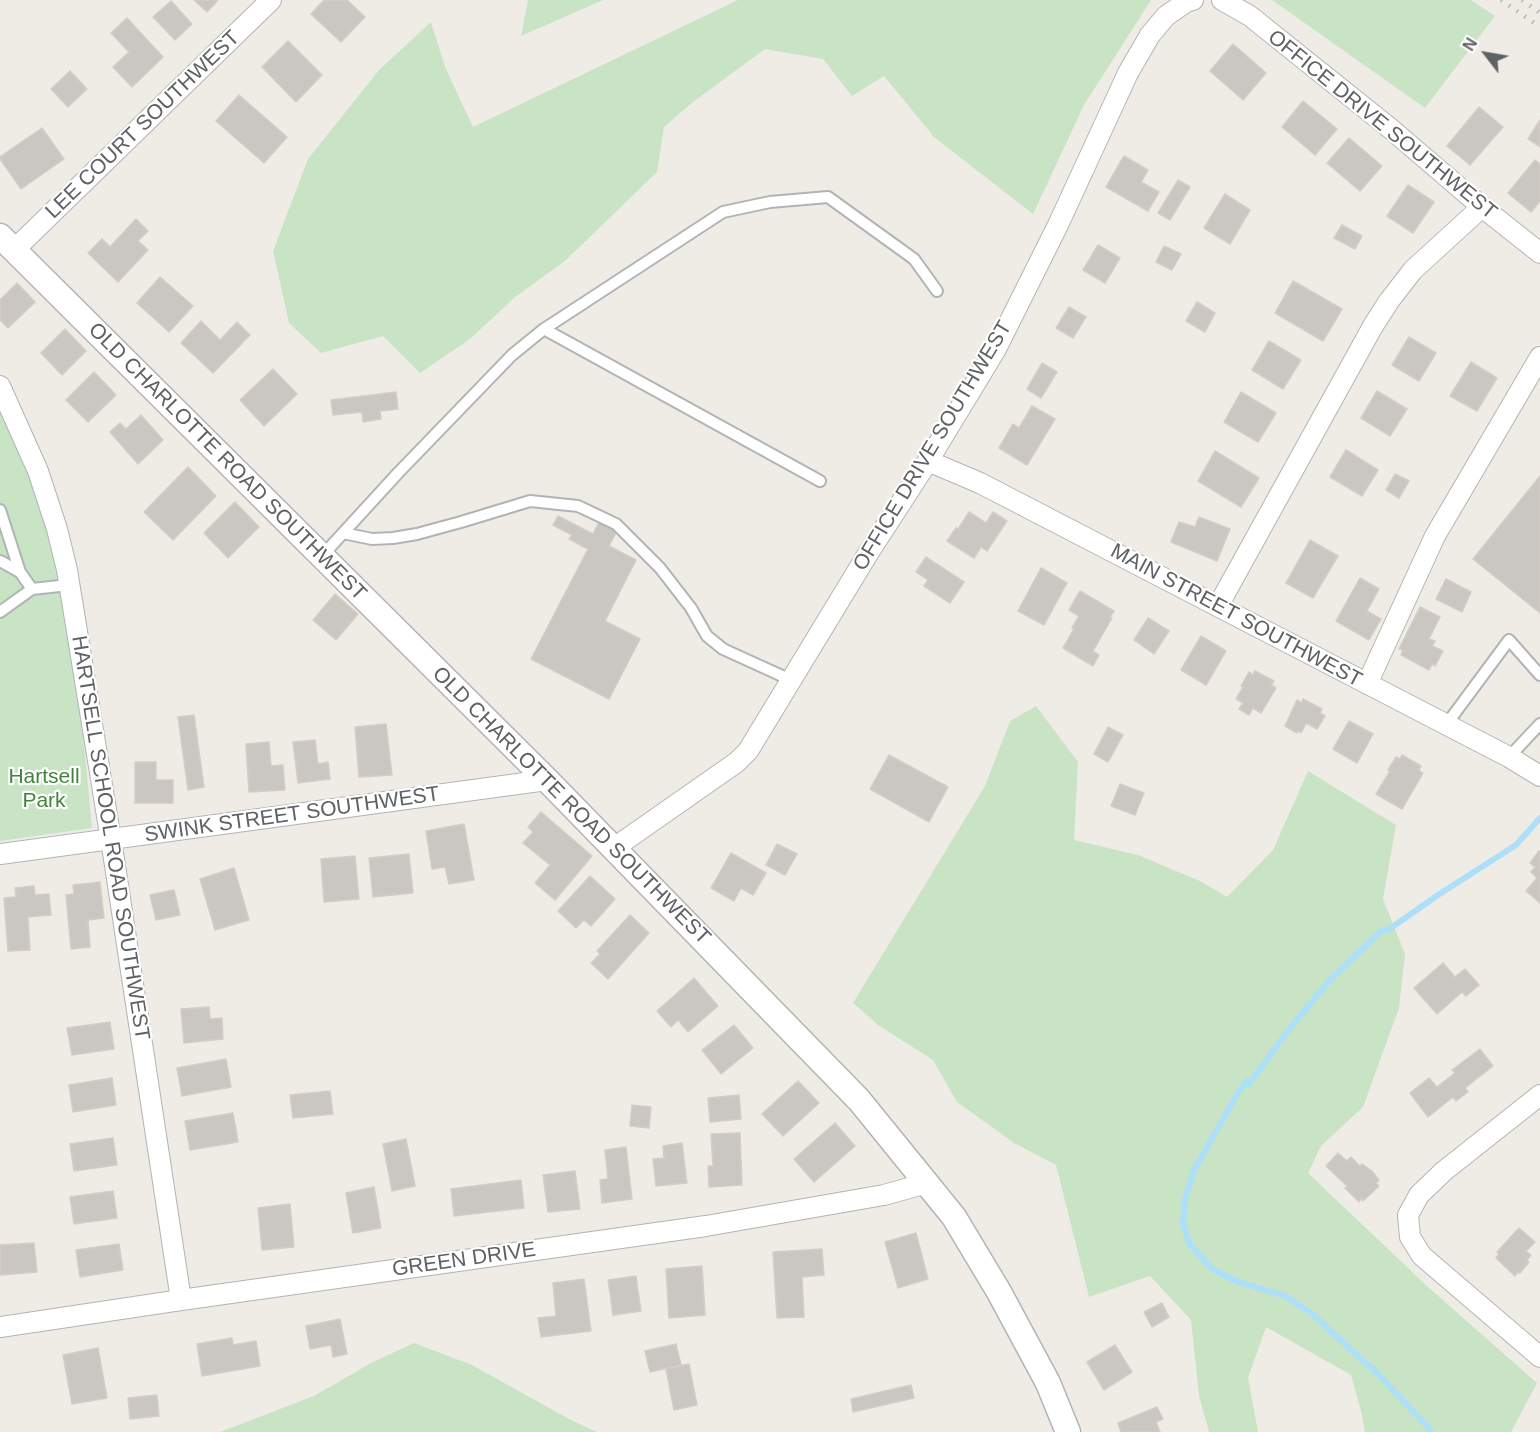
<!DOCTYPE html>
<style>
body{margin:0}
#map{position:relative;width:1540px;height:1432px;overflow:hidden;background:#efece6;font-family:Arial,sans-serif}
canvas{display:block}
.north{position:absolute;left:1456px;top:24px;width:60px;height:60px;-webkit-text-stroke:4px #fff;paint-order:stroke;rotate:301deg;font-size:16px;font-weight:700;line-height:24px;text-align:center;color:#5e6265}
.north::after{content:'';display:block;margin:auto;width:21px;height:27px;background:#5e6265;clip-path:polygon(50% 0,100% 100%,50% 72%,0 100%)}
</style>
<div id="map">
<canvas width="1540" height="1432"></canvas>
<div class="north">N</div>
</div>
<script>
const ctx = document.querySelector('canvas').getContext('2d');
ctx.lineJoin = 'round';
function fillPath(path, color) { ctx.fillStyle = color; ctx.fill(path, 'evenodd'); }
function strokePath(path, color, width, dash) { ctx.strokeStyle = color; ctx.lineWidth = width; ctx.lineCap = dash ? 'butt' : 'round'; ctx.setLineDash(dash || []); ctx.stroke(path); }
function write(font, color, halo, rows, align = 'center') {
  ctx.font = font + ' Arial,sans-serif'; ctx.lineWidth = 4.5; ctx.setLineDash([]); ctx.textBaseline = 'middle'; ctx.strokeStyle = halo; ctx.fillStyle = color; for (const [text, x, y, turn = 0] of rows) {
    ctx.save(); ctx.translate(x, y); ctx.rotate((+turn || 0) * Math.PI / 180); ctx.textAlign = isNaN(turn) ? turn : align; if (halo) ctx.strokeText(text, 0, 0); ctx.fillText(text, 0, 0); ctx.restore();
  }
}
const green = new Path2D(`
 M 528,0 L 603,0 L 521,36 Z
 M 738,0 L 1151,0 L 1084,105 L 1033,214 L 934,137 L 884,76 L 852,96 L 823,59 L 765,49 L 693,102 L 664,127 L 657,172 L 566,260 L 514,298 L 470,339 L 420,373 L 383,336 L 321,353 L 289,323 L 273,251 L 308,159 L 379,70 L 431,22 L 445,67 L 473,127 Z
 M 1272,0 L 1471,0 L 1495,16 L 1425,108 Z
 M 0,386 L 69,585 L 92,828 L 0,841 Z
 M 1036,706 L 1078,762 L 1074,840 L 1138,855 L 1200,881 L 1227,897 L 1273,850 L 1308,771 L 1396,825 L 1383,899 L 1405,954 L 1399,1008 L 1363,1107 L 1321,1146 L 1308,1173 L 1428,1287 L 1537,1383 L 1511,1432 L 1365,1432 L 1362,1415 L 1351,1375 L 1266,1327 L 1248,1378 L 1258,1432 L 1209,1432 L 1199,1396 L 1191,1320 L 1150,1276 L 1089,1297 L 1056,1165 L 1014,1143 L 957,1102 L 933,1060 L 878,1025 L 853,1003 L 985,786 L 1010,721 Z
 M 414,1343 L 472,1365 L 569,1419 L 597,1432 L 220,1432 L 314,1396 L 371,1363 Z`);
const stream = new Path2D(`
 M 1431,1432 L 1426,1425 L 1378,1374 L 1310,1312 L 1285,1296 L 1233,1280 L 1211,1268 L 1189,1243 L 1183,1224 L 1185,1199 L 1194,1170 L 1239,1091 L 1247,1081 L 1249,1084 L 1287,1032 L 1329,981 L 1381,931 L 1388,930 L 1438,895 L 1516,845 L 1540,818`);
const building = new Path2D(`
 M 194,0 L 218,0 L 207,12 Z
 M 324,0 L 347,0 L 365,17 L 341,42 L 311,14 Z
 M 171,1 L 192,24 L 175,40 L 153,17 Z
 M 127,18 L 163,57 L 132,87 L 113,67 L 129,52 L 111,33 Z
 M 288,41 L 322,75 L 296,102 L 262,67 Z
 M 1233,44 L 1266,73 L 1243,100 L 1210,71 Z
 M 70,71 L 87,89 L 68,107 L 51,89 Z
 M 239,95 L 287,137 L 264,163 L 216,121 Z
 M 1303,101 L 1337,129 L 1315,155 L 1282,127 Z
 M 1479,107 L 1503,127 L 1470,165 L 1447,146 Z
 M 1540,120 L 1540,147 L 1528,139 Z
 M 42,128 L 64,159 L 21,189 L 0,159 L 0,157 Z
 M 1349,138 L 1382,166 L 1360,191 L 1327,163 Z
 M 1124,156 L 1148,170 L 1141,182 L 1159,192 L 1148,211 L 1106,187 Z
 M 1535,160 L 1540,164 L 1540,201 L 1531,212 L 1508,193 Z
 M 1178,180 L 1190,187 L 1170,220 L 1158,213 Z
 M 1408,185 L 1434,202 L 1413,233 L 1387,216 Z
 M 1225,194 L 1250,210 L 1230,244 L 1204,228 Z
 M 136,219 L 148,231 L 138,241 L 148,250 L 118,282 L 88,253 L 102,239 L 110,247 Z
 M 1342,225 L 1362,236 L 1355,249 L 1334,238 Z
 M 1098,245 L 1120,258 L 1105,283 L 1083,270 Z
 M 1164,246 L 1181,254 L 1172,270 L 1156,262 Z
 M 160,277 L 193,306 L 169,332 L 137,303 Z
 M 1293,281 L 1342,309 L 1323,341 L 1275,313 Z
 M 17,283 L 35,302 L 8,328 L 0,320 L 0,300 Z
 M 1197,302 L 1215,313 L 1205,332 L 1186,321 Z
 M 1069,307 L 1086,317 L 1073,338 L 1056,328 Z
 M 201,321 L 220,340 L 237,322 L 250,335 L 213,373 L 181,343 Z
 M 65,329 L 86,351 L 62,375 L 41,353 Z
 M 1409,337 L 1436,353 L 1419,381 L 1392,365 Z
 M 1269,341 L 1301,360 L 1283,389 L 1252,370 Z
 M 1471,362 L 1497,378 L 1477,411 L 1450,396 Z
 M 1042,363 L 1057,372 L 1041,398 L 1027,389 Z
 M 273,369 L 297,394 L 264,426 L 240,400 Z
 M 94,372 L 116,395 L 88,422 L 66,400 Z
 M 1377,391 L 1407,409 L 1390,436 L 1361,418 Z
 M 396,392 L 398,409 L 380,411 L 381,419 L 363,422 L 362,412 L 333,415 L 331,400 Z
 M 1241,392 L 1276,413 L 1258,442 L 1224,422 Z
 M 1032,406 L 1055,419 L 1027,465 L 999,448 L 1013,424 L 1019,428 Z
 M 141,415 L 163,440 L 138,464 L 110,432 L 120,423 L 126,429 Z
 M 1346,450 L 1378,470 L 1362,496 L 1330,477 Z
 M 1215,451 L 1259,478 L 1241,507 L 1198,481 Z
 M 188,467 L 216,496 L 173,540 L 144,512 Z
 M 1395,474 L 1409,481 L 1399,498 L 1386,490 Z
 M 1540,476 L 1540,613 L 1473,559 Z
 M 235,502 L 259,527 L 228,558 L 204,533 Z
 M 969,512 L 986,523 L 993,512 L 1007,521 L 987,551 L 981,547 L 974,558 L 947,541 L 956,528 L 958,529 Z
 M 558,516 L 593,534 L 599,522 L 617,531 L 609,546 L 636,560 L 605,621 L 640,639 L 609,699 L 531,659 L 588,549 L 569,539 L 572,535 L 553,525 Z
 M 1199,517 L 1230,529 L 1217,561 L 1171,542 L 1179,522 L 1195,527 Z
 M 1310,540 L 1338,556 L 1313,598 L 1286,583 Z
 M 926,557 L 964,582 L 950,603 L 924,586 L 928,580 L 916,572 Z
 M 1041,568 L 1067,583 L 1044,625 L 1018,611 Z
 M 1360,578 L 1379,589 L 1367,611 L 1381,619 L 1369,640 L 1336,621 Z
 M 1446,579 L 1471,592 L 1462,612 L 1436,599 Z
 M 1080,591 L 1114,611 L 1110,617 L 1112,618 L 1093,651 L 1099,655 L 1093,666 L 1063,648 L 1074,629 L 1072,628 L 1079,616 L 1069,610 Z
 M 335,594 L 358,614 L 336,640 L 313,620 Z
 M 1420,607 L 1440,617 L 1429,639 L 1435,641 L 1432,646 L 1443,651 L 1435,666 L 1432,664 L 1429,670 L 1401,655 L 1403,650 L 1399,649 Z
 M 1148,618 L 1169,631 L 1154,654 L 1134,640 Z
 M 1201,636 L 1226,651 L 1206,685 L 1181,670 Z
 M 1255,671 L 1274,681 L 1271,685 L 1276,688 L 1261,713 L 1253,708 L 1249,715 L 1239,709 L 1243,703 L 1236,699 L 1243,687 L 1241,686 L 1249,672 L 1253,675 Z
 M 1303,699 L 1322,709 L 1320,713 L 1325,716 L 1317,729 L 1306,723 L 1301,733 L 1298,731 L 1297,733 L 1285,726 L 1297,700 L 1302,703 Z
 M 194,715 L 204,787 L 188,790 L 178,717 Z
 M 1349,721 L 1373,734 L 1357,763 L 1333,749 Z
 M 386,724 L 392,775 L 359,777 L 355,727 Z
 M 1108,727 L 1123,735 L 1108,762 L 1094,754 Z
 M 315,740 L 318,764 L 328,762 L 330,779 L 298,783 L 293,742 Z
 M 269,742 L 271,766 L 283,765 L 285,790 L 249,792 L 246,744 Z
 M 889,755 L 948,787 L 929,822 L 870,789 Z
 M 1402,755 L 1421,766 L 1419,770 L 1423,773 L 1402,809 L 1376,794 L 1390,771 L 1388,770 L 1396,757 L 1400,759 Z
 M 135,762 L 156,762 L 156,780 L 173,780 L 173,803 L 135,803 Z
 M 1120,784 L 1144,793 L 1135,815 L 1111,806 Z
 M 541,812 L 592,856 L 555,900 L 535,883 L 550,865 L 523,843 L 533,832 L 528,827 Z
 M 464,824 L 474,880 L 449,884 L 445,867 L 432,869 L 426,831 Z
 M 777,844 L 797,854 L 785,875 L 766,865 Z
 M 1539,851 L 1540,852 L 1540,903 L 1526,891 L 1537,878 L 1531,872 L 1535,867 L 1530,863 Z
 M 731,853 L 766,873 L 753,895 L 741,888 L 734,901 L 711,888 Z
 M 409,854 L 413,893 L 373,897 L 369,858 Z
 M 355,856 L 359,899 L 324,902 L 321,859 Z
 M 234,868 L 249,920 L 215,930 L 200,879 Z
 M 590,876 L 615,899 L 591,926 L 584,920 L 576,928 L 558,911 Z
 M 100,882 L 104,918 L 88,920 L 90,947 L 71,949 L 66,895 L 74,894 L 73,885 Z
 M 34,886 L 35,895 L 49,894 L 51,915 L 28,917 L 30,950 L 8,951 L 4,898 L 16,897 L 15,888 Z
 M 174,890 L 180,915 L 156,920 L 150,895 Z
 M 630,915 L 649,933 L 608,979 L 591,963 L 600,954 L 597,951 Z
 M 1443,963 L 1455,977 L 1465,969 L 1479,985 L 1466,996 L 1462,992 L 1437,1014 L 1414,988 Z
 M 694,978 L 718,1006 L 688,1032 L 678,1020 L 671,1027 L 657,1011 Z
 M 209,1007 L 210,1019 L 222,1018 L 223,1039 L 184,1043 L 181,1009 Z
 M 110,1022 L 114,1049 L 72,1055 L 67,1028 Z
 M 734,1025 L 753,1048 L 721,1074 L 702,1050 Z
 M 1480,1049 L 1493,1066 L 1465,1088 L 1468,1092 L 1456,1101 L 1453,1097 L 1428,1117 L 1410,1093 L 1429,1078 L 1437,1087 L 1455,1073 L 1452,1070 Z
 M 226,1059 L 231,1087 L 182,1096 L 177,1068 Z
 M 112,1078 L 116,1105 L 73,1112 L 69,1085 Z
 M 798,1081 L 819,1103 L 783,1136 L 762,1114 Z
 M 330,1091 L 333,1114 L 293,1118 L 290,1095 Z
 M 739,1095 L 741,1119 L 710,1122 L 708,1098 Z
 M 632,1105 L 651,1107 L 649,1128 L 630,1126 Z
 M 233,1113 L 238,1142 L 190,1150 L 185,1121 Z
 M 835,1123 L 855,1146 L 814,1182 L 794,1159 Z
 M 740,1133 L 742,1185 L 709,1187 L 708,1166 L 713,1166 L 711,1134 Z
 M 113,1138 L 117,1165 L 74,1171 L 70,1144 Z
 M 406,1139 L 415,1186 L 392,1191 L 383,1144 Z
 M 682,1143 L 687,1183 L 656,1186 L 653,1159 L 664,1158 L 663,1146 Z
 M 626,1147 L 632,1199 L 602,1203 L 600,1180 L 608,1179 L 605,1150 Z
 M 1338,1153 L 1347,1161 L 1351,1157 L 1360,1166 L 1362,1164 L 1372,1171 L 1379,1180 L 1376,1183 L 1379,1186 L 1363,1201 L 1361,1198 L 1359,1202 L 1345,1188 L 1347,1186 L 1326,1166 Z
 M 575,1171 L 580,1209 L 548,1212 L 543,1175 Z
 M 521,1180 L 524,1208 L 454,1216 L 451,1189 Z
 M 374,1187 L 381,1228 L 353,1233 L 346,1193 Z
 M 113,1191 L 117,1218 L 74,1224 L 70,1197 Z
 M 290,1204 L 294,1247 L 262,1250 L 258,1208 Z
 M 1519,1228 L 1535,1242 L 1526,1251 L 1531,1255 L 1527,1260 L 1529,1262 L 1520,1273 L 1518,1272 L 1515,1276 L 1496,1258 L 1499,1254 L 1497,1252 Z
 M 916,1233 L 928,1279 L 898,1288 L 885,1242 Z
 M 34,1243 L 37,1272 L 0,1275 L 0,1245 Z
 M 119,1244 L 123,1270 L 80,1277 L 76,1250 Z
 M 822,1249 L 824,1275 L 802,1277 L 804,1317 L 777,1318 L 773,1252 Z
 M 702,1266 L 705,1315 L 669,1318 L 666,1269 Z
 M 636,1276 L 641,1311 L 613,1315 L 608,1280 Z
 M 584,1279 L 591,1331 L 541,1337 L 538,1318 L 556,1316 L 553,1283 Z
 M 1162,1303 L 1169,1317 L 1152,1327 L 1144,1312 Z
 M 340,1319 L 347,1354 L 333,1357 L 331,1345 L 310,1349 L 306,1326 Z
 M 232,1338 L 233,1345 L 256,1341 L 260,1366 L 202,1376 L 197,1344 Z
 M 676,1344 L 681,1365 L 650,1372 L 645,1351 Z
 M 1115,1345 L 1132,1372 L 1104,1390 L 1087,1362 Z
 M 98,1348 L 107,1398 L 72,1404 L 63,1355 Z
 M 689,1364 L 697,1405 L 674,1410 L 666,1369 Z
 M 911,1385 L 914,1398 L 853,1412 L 851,1399 Z
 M 157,1395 L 159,1416 L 130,1419 L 128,1398 Z
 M 1157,1407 L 1163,1419 L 1156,1422 L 1160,1432 L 1121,1432 L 1118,1423 Z`);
const service = new Path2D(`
 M 544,329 L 820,481
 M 0,510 L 20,572 L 32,589
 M 343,533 L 372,539 L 393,538 L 417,534 L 461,522 L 530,501 L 578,506 L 616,524 L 660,568 L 691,608 L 707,636 L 723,649 L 791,680
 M 322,556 L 398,473 L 512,355 L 544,329 L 723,212 L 770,202 L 828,197 L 914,259 L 937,291
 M 0,561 L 20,572
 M 0,612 L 32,589 L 69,585
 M 1446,725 L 1509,640 L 1540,675
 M 1509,757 L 1540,724`);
const minor = new Path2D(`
 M 1222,0 L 1250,16 L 1391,129 L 1482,207 L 1540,253
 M 14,250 L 271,0
 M 0,386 L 38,471 L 57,529 L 67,570 L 114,859 L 181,1300
 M 928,461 L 980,483 L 1509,757 L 1540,776
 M 1218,606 L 1373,326 L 1389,301 L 1413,270 L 1482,207
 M 1367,684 L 1435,536 L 1540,357
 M 614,848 L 737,762 L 748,751 L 869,552 L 928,461 L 996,349 L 1058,225 L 1128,73 L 1150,35 L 1166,16 L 1186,2 L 1193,0
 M 0,854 L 547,780
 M 1540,1095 L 1444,1171 L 1419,1195 L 1408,1215 L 1410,1237 L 1422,1256 L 1540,1357
 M 0,1327 L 181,1300 L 706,1226 L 884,1195 L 927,1183`);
const tertiary = new Path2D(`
 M 0,236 L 547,780 L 859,1100 L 954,1217 L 999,1292 L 1048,1383 L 1068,1432`);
const rail = new Path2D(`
 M 1501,0 L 1540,27
 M 1522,0 L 1540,13`);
const streetNames = [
 ["LEE COURT SOUTHWEST",143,125,-44],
 ["OFFICE DRIVE SOUTHWEST",1382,125,39],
 ["OFFICE DRIVE SOUTHWEST",933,446,-59],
 ["OLD CHARLOTTE ROAD SOUTHWEST",227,462,45],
 ["MAIN STREET SOUTHWEST",1236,616,28],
 ["OLD CHARLOTTE ROAD SOUTHWEST",571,806,45],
 ["SWINK STREET SOUTHWEST",292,815,-8],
 ["HARTSELL SCHOOL ROAD SOUTHWEST",110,838,81],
 ["GREEN DRIVE",464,1260,-8]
];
const parkNames = [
 ["Hartsell",44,777],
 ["Park",44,801]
];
fillPath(green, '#c8e4c5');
strokePath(stream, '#aedff8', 6);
fillPath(building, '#cac7c3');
strokePath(building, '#d3cdc5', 1.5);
strokePath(service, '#b1b4b7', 14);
strokePath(minor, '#b1b4b7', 22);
strokePath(tertiary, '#b1b4b7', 27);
strokePath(service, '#fff', 10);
strokePath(minor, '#fff', 20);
strokePath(tertiary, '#fff', 24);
strokePath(rail, '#b4b5b5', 4.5, [1.5, 8]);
write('21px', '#5e6265', '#fff', streetNames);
write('21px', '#42843e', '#fff', parkNames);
</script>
